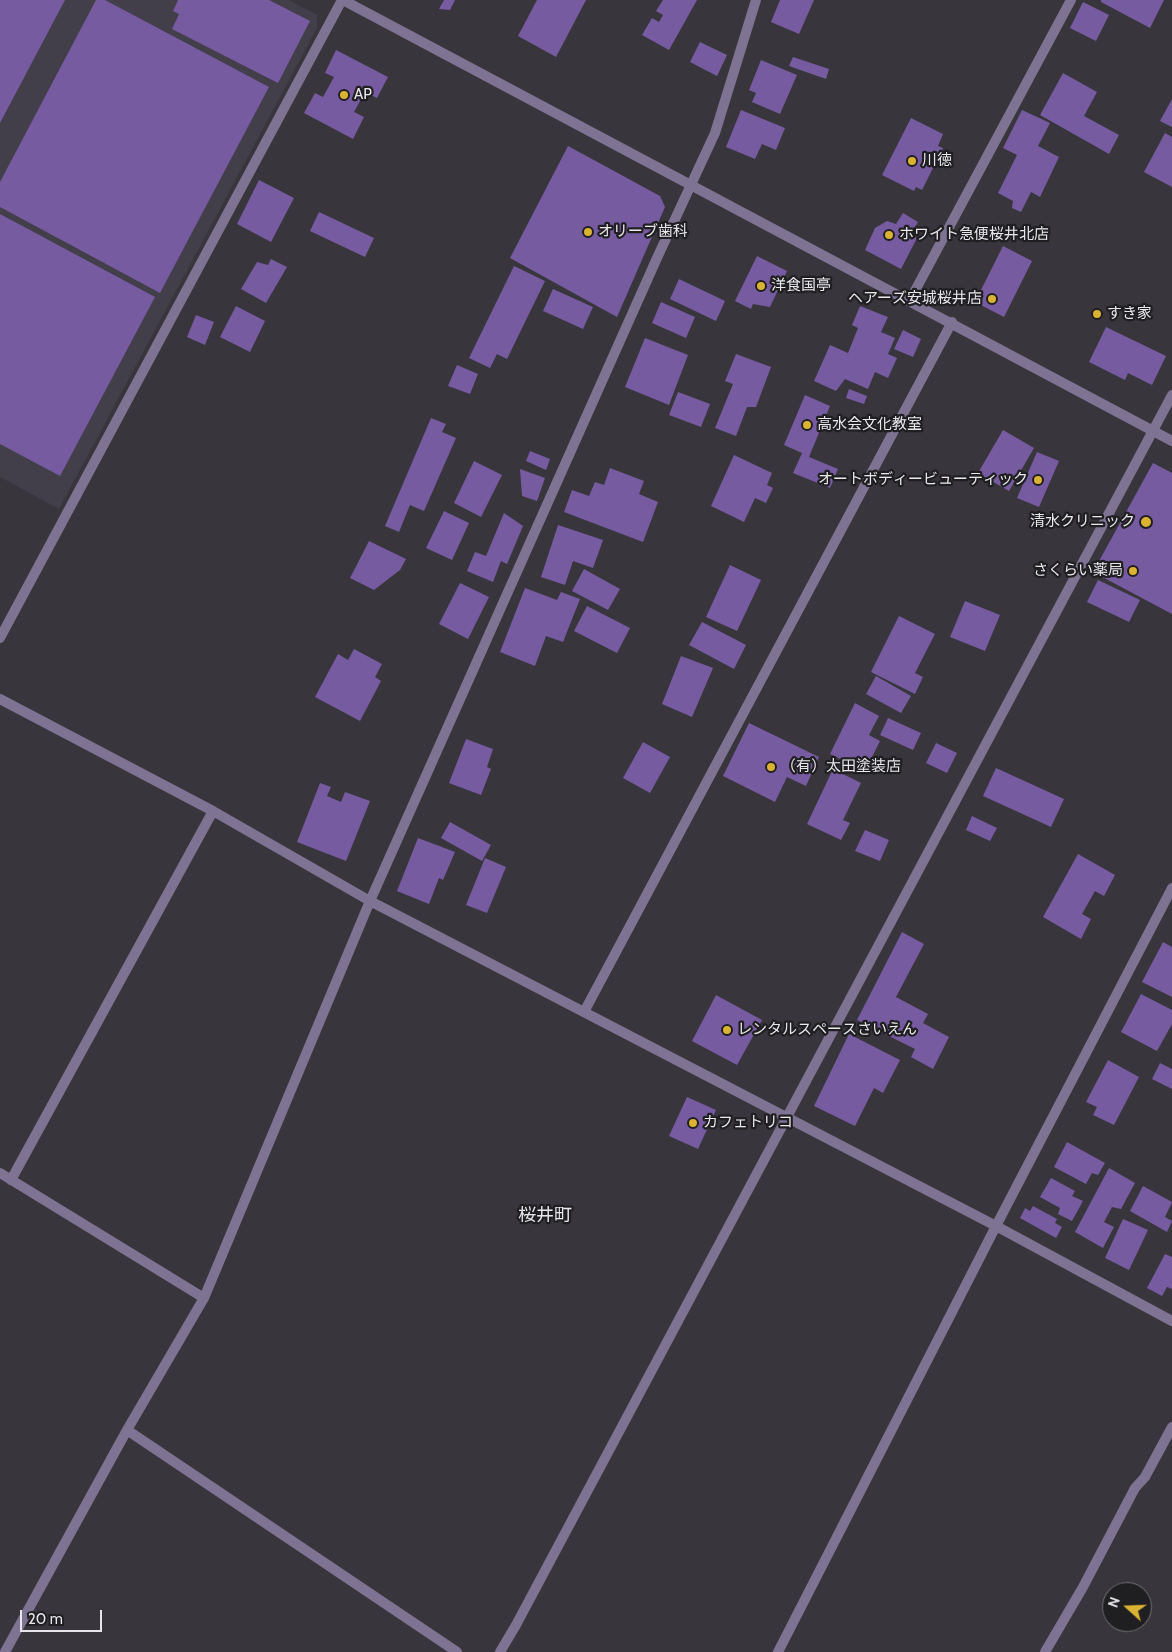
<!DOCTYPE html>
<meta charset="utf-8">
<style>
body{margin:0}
#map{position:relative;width:1172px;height:1652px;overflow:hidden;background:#38363c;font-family:Cabin,sans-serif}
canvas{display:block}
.north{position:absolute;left:1102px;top:1582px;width:50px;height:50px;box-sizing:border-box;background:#1f1e21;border:1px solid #6f6e71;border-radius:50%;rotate:290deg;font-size:14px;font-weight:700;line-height:20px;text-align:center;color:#e7e6ea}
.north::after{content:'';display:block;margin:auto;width:18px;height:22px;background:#dab333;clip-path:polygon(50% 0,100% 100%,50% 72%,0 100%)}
.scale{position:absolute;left:20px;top:1610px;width:82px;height:22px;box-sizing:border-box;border:2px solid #e7e6ea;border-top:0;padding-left:6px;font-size:15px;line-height:18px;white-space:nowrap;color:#e7e6ea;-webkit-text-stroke:4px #1f1e21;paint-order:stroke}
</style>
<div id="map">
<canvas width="1172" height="1652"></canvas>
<div class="north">N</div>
<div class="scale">20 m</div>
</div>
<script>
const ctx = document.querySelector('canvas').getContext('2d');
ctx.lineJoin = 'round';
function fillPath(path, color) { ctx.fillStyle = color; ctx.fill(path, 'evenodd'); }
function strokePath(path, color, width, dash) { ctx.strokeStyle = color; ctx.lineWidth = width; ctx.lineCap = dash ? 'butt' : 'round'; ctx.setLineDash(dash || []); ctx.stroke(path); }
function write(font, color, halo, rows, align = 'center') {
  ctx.font = font + ' Cabin,"Noto Sans JP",sans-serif'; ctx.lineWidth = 4.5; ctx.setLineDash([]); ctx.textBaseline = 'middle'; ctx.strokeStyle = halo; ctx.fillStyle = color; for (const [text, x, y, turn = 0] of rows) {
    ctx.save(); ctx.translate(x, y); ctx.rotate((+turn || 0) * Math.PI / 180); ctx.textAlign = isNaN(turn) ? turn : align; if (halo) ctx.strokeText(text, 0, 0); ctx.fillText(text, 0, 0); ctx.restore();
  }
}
const built = new Path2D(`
 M 0,0 L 289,0 L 317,15 L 317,28 L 59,509 L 0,477 Z`);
const building = new Path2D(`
 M 0,0 L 65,0 L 0,123 Z
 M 96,0 L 105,0 L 269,87 L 160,293 L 0,207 L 0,182 Z
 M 178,0 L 269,0 L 310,21 L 278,83 L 172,29 L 179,14 L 173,11 Z
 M 444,0 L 455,0 L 450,10 L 439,9 Z
 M 537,0 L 586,0 L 556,57 L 518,36 Z
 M 663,0 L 697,0 L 669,50 L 642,35 L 652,18 L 659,22 L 663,15 L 656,11 Z
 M 780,0 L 814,0 L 799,34 L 771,22 Z
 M 1101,0 L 1164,0 L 1150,28 L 1101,2 Z
 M 1083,2 L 1109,15 L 1096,41 L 1070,28 Z
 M 700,42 L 727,55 L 717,76 L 690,62 Z
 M 336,50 L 388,77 L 377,98 L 365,92 L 354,112 L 364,117 L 353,139 L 304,113 L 315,93 L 323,97 L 334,77 L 325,73 Z
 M 793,57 L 829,69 L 826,79 L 789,66 Z
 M 761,60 L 797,75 L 780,114 L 752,102 L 756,93 L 749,90 Z
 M 1063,73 L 1097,92 L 1084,116 L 1119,135 L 1109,154 L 1040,115 Z
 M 1172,99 L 1172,127 L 1160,121 Z
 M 741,110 L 785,128 L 776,150 L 762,144 L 755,159 L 726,147 Z
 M 1022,110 L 1050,123 L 1038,146 L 1059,157 L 1040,197 L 1031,192 L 1021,212 L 1012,208 L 1013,201 L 998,193 L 1017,155 L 1003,148 Z
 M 911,118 L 943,134 L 938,146 L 943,148 L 922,190 L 916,187 L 914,191 L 882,175 Z
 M 1165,133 L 1172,137 L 1172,187 L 1144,172 Z
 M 568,146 L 660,196 L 665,207 L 617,317 L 510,258 Z
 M 259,180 L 294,198 L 271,242 L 237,224 Z
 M 319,212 L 374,238 L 365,257 L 310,231 Z
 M 903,213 L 918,222 L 910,235 L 917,238 L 901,269 L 865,250 L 875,228 L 887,221 L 896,224 Z
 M 0,214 L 155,297 L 60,476 L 0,444 Z
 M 1003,246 L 1032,261 L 1004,317 L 975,302 Z
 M 757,256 L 787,271 L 770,307 L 753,304 L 751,309 L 735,301 Z
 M 271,259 L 287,267 L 266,303 L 241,289 L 257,262 L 268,265 Z
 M 514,266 L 545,281 L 507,359 L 497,354 L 490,368 L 469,358 Z
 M 679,279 L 725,301 L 716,321 L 670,299 Z
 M 553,289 L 593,307 L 583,329 L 543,311 Z
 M 661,302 L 695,317 L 686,338 L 652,323 Z
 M 236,306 L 265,321 L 250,352 L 220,337 Z
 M 860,306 L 888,317 L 881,332 L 895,338 L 888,354 L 897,358 L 888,378 L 875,372 L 868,389 L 845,379 L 836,391 L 814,381 L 830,345 L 848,353 L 858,328 L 852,325 Z
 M 196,315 L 214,322 L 205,345 L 187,337 Z
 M 1106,327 L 1166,356 L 1152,385 L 1128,373 L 1125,380 L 1089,362 Z
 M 903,330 L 921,339 L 913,357 L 894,349 Z
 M 645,338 L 688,355 L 669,405 L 625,387 Z
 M 736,354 L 771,367 L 756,407 L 747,407 L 736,436 L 715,428 L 733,384 L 725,381 Z
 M 457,365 L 478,374 L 470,394 L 448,386 Z
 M 849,389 L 867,396 L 864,404 L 846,398 Z
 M 678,392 L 710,404 L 701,427 L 669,415 Z
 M 805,395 L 830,406 L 809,457 L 838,469 L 830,488 L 793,473 L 802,453 L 784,445 Z
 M 431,418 L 446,424 L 442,432 L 456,438 L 424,511 L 410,505 L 399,532 L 385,526 Z
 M 1003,430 L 1034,448 L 1009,491 L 978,473 Z
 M 530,451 L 550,459 L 546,470 L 526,461 Z
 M 1037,452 L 1059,461 L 1039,507 L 1017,498 Z
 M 734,455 L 772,473 L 767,485 L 773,488 L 766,503 L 755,498 L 744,522 L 711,506 Z
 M 474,461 L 502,475 L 481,517 L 454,503 Z
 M 1153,463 L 1172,473 L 1172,614 L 1093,572 Z
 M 610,468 L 644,481 L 639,494 L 658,502 L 643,542 L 564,512 L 572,490 L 589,496 L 595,482 L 604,485 Z
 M 520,469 L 545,478 L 537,501 L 522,496 Z
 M 444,511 L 469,523 L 452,560 L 426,548 Z
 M 504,513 L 523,526 L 507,564 L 501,561 L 493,582 L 467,571 L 475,552 L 486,556 Z
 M 558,525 L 603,540 L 593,568 L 573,561 L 565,585 L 541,577 Z
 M 369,541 L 406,559 L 400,570 L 374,590 L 350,578 Z
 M 730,565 L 761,580 L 737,631 L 706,617 Z
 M 584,569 L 620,589 L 608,610 L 572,591 Z
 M 1098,580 L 1140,600 L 1129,622 L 1087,602 Z
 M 460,583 L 489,597 L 468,639 L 439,624 Z
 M 525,588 L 557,600 L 561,592 L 580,599 L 563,642 L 546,636 L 535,666 L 500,652 Z
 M 965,601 L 1000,615 L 985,651 L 950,637 Z
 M 587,606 L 630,628 L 617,653 L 574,631 Z
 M 899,616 L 935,634 L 915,673 L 923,677 L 915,694 L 871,672 Z
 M 702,622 L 746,645 L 734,669 L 689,645 Z
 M 354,649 L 382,664 L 375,677 L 381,681 L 360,721 L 315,697 L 338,654 L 348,660 Z
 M 681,656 L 713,668 L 692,717 L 662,704 Z
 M 876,676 L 911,696 L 901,713 L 866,694 Z
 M 855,703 L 879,716 L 869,735 L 880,741 L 865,771 L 830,754 Z
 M 888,718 L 921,733 L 913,750 L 880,735 Z
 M 749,723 L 819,757 L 806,786 L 787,777 L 775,802 L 723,776 Z
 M 466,739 L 493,749 L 487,767 L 491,769 L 481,795 L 449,783 Z
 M 643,742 L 670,757 L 650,793 L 623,778 Z
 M 936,743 L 957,753 L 947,773 L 926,763 Z
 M 996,768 L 1064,799 L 1051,827 L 983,796 Z
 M 833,769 L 861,783 L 843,820 L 850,823 L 841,840 L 807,824 Z
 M 320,783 L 331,787 L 327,796 L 341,802 L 345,792 L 370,801 L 346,861 L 297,842 Z
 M 972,816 L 997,828 L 990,841 L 966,830 Z
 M 450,822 L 491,845 L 482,861 L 441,838 Z
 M 865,830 L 889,840 L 880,861 L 855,851 Z
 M 418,838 L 455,852 L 443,880 L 439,878 L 429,904 L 397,891 Z
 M 1078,854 L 1115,875 L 1104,896 L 1095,891 L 1082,914 L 1091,919 L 1081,939 L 1043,917 Z
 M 485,858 L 506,867 L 487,913 L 466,905 Z
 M 902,932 L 924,944 L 896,997 L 928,1014 L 923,1023 L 949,1037 L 933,1069 L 911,1057 L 915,1049 L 857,1020 Z
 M 1163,942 L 1172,947 L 1172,997 L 1142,982 Z
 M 1141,994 L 1172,1010 L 1172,1024 L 1157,1051 L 1121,1032 Z
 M 716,995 L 762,1020 L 737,1065 L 692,1041 Z
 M 849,1034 L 900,1060 L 883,1093 L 874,1088 L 855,1126 L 814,1106 Z
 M 1108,1060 L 1139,1077 L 1114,1125 L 1093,1115 L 1097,1107 L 1086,1102 Z
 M 1160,1063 L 1172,1069 L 1172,1089 L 1152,1079 Z
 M 687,1097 L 716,1110 L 698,1149 L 669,1136 Z
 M 1067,1142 L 1105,1163 L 1098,1175 L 1092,1173 L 1086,1184 L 1054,1167 Z
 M 1109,1168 L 1135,1183 L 1121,1209 L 1112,1207 L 1104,1222 L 1114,1227 L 1103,1248 L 1075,1232 Z
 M 1051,1178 L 1075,1191 L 1072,1196 L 1083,1201 L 1072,1221 L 1058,1214 L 1060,1208 L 1040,1197 Z
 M 1143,1186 L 1172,1202 L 1165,1217 L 1172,1221 L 1167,1232 L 1130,1211 Z
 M 1033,1206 L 1057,1219 L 1055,1223 L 1062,1227 L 1056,1238 L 1020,1218 L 1025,1208 L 1030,1211 Z
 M 1123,1219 L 1148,1230 L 1129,1270 L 1105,1258 Z
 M 1165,1254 L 1172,1257 L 1172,1289 L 1167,1287 L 1162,1296 L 1147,1288 Z`);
const minor = new Path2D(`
 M 910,300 L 1071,0
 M 0,638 L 342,0
 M 0,699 L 213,811 L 370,901 L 996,1226 L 1172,1321
 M 584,1012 L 952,322
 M 0,1173 L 204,1298
 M 11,1180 L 213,811
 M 127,1430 L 457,1652
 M 5,1652 L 127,1430 L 204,1298 L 370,901 L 657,258 L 715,133 L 756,0
 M 500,1652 L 516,1625 L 1172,395
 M 778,1652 L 996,1226 L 1172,888
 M 1045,1652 L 1083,1587 L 1135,1488 L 1145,1477 L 1172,1427`);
const tertiary = new Path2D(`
 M 343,0 L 1172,441`);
const markers = [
 [344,95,5,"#dab333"],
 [912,161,5,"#dab333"],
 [588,232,5,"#dab333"],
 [889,235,5,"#dab333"],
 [761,286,5,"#dab333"],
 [992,299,5,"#dab333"],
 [1097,314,5,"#dab333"],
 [807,425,5,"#dab333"],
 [1038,480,5,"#dab333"],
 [1146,522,6,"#dab333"],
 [1133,571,5,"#dab333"],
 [771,767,5,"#dab333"],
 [727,1030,5,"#dab333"],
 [693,1123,5,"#dab333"]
];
const poiNames = [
 ["AP",354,95],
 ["川徳",922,161],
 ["オリーブ歯科",598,232],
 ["ホワイト急便桜井北店",899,235],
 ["洋食国亭",771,286],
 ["ヘアーズ安城桜井店",982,299,"right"],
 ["すき家",1107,314],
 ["高水会文化教室",817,425],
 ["オートボディービューティック",1028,480,"right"],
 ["清水クリニック",1135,522,"right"],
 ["さくらい薬局",1123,571,"right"],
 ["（有）太田塗装店",781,767],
 ["レンタルスペースさいえん",737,1030],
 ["カフェトリコ",703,1123]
];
const quarterNames = [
 ["桜井町",545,1216]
];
fillPath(built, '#423e4a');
fillPath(building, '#765ba1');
strokePath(minor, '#7e7393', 10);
strokePath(tertiary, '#7e7393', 10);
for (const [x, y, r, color] of markers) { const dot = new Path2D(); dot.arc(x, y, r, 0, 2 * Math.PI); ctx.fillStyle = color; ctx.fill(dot); strokePath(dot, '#1f1e21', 2); }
write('15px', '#e7e6ea', '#1f1e21', poiNames, 'left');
write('18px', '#e7e6ea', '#1f1e21', quarterNames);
</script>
